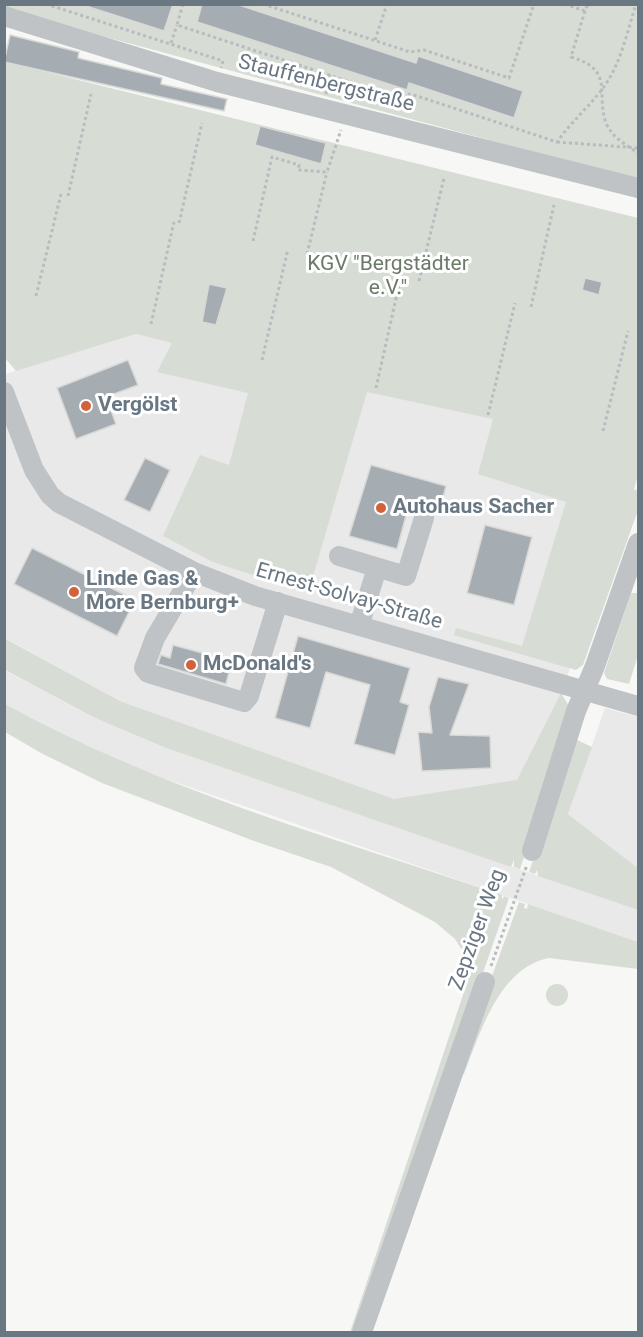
<!DOCTYPE html>
<meta charset="utf-8">
<style>
body{margin:0}
#map{position:relative;width:643px;height:1337px;overflow:hidden;background:#f7f8f5;font-family:Roboto,sans-serif}
canvas{display:block}
.frame{position:absolute;inset:0;border:6px solid #697783;pointer-events:none}
</style>
<div id="map">
<canvas width="643" height="1337"></canvas>
<div class="frame"></div>
</div>
<script>
const ctx = document.querySelector('canvas').getContext('2d');
ctx.lineJoin = 'round';
function fillPath(path, color) { ctx.fillStyle = color; ctx.fill(path, 'evenodd'); }
function strokePath(path, color, width, dash) { ctx.strokeStyle = color; ctx.lineWidth = width; ctx.lineCap = dash ? 'butt' : 'round'; ctx.setLineDash(dash || []); ctx.stroke(path); }
function write(font, color, halo, rows, align = 'center') {
  ctx.font = font + ' Roboto,sans-serif'; ctx.lineWidth = 6; ctx.setLineDash([]); ctx.textBaseline = 'middle'; ctx.strokeStyle = halo; ctx.fillStyle = color; for (const [text, x, y, turn = 0] of rows) {
    ctx.save(); ctx.translate(x, y); ctx.rotate((+turn || 0) * Math.PI / 180); ctx.textAlign = isNaN(turn) ? turn : align; if (halo) ctx.strokeText(text, 0, 0); ctx.fillText(text, 0, 0); ctx.restore();
  }
}
const built = new Path2D(`
 M 136,334 L 638,453 L 638,469 L 529,788 L 394,799 L 120,701 L 5,638 L 5,374 Z
 M 4,670 L 95,718 L 166,748 L 638,910 L 638,942 L 134,768 L 56,733 L 5,704 Z
 M 605,708 L 638,717 L 638,868 L 568,814 Z`);
const green = new Path2D(`
 M 4,5 L 638,5 L 638,180 L 5,10 Z
 M 5,62 L 638,218 L 638,475 L 634,489 L 638,491 L 638,510 L 583,665 L 576,670 L 454,635 L 456,628 L 522,646 L 566,502 L 478,474 L 493,419 L 367,392 L 308,593 L 213,562 L 163,536 L 200,455 L 229,465 L 248,393 L 157,372 L 172,343 L 136,334 L 16,371 L 5,358 Z
 M 631,593 L 638,593 L 638,655 L 629,684 L 607,679 L 604,673 Z
 M 4,638 L 120,701 L 394,799 L 517,780 L 561,693 L 569,706 L 569,724 L 520,869 L 514,867 L 514,860 L 511,867 L 166,748 L 95,718 L 5,670 Z
 M 5,704 C 160,790 334,838 502,895 L 502,900 L 504,896 L 509,898 L 358,1332 L 350,1332 L 463,995 L 467,977 L 466,956 L 455,939 L 435,922 L 331,867 L 254,841 L 102,783 L 41,753 L 5,732 Z
 M 575,739 L 592,747 L 568,814 L 638,868 L 638,910 L 538,876 L 537,870 L 535,874 L 529,872 Z
 M 519,902 L 525,904 L 524,908 L 527,909 L 528,904 L 638,942 L 638,969 L 549,958 C 499,968 481,1032 464,1074 L 458,1069 Z
 M546 995a11 11 0 1 1 22 0a11 11 0 1 1-22 0Z`);
const building = new Path2D(`
 M 89,4 L 173,4 L 164,31 L 89,7 Z
 M 202,4 L 236,4 L 416,63 L 418,56 L 523,91 L 514,118 L 409,83 L 407,90 L 197,22 Z
 M 10,35 L 79,52 L 78,58 L 162,78 L 161,84 L 227,99 L 224,111 L 4,62 Z
 M 260,126 L 326,143 L 321,164 L 255,145 Z
 M 585,278 L 602,282 L 599,295 L 582,290 Z
 M 209,284 L 227,288 L 216,325 L 202,322 Z
 M 128,360 L 138,385 L 106,397 L 116,424 L 76,439 L 57,388 Z
 M 145,458 L 170,470 L 150,512 L 124,500 Z
 M 371,465 L 446,486 L 440,509 L 410,501 L 397,549 L 349,536 Z
 M 485,525 L 532,537 L 514,605 L 467,593 Z
 M 32,548 L 135,600 L 117,636 L 14,584 Z
 M 298,636 L 410,668 L 400,702 L 409,705 L 395,755 L 354,744 L 370,685 L 326,672 L 310,728 L 275,718 Z
 M 173,645 L 232,661 L 226,684 L 158,664 L 161,655 L 170,658 Z
 M 438,677 L 469,684 L 450,735 L 490,736 L 491,768 L 422,771 L 418,732 L 432,733 L 429,707 Z`);
const path = new Path2D(`
 M 46,4 L 223,61 L 221,68
 M 183,4 L 177,25 L 393,96 L 411,94 L 557,142 C 571,122 589,107 603,88 C 621,64 627,32 636,4
 M 263,4 L 410,52 L 424,50 L 509,78 L 534,4
 M 565,4 L 585,11 L 588,4
 M 585,11 L 571,57 C 617,70 594,96 607,125 C 614,139 627,145 638,153
 M 375,40 L 387,4
 M 171,43 L 177,25
 M 326,94 L 330,75
 M 383,107 L 386,94
 M 557,142 L 638,148
 M 68,196 L 91,94
 M 179,223 L 202,123
 M 253,241 L 272,157 L 299,165 L 298,170 L 327,172 L 341,130
 M 307,254 L 327,172
 M 419,281 L 444,178
 M 36,296 L 61,194
 M 531,307 L 554,205
 M 151,324 L 174,222
 M 262,360 L 288,249
 M 376,388 L 401,276
 M 488,415 L 515,303
 M 603,431 L 628,331
 M 491,966 L 527,865`);
const minor = new Path2D(`
 M 4,16 L 217,82 L 638,188
 M 4,392 L 34,470 L 50,495 L 59,503 L 194,572 L 255,596 L 638,706
 M 339,556 L 406,576 L 424,518
 M 194,572 L 155,638 L 144,668 L 148,673 L 244,702 L 249,696 L 278,602
 M 359,626 L 377,568
 M 532,851 L 576,711 L 595,666 L 638,543
 M 362,1332 L 485,982`);
const markers = [
 [86,406,6,"#d3613a"],
 [381,508,6,"#d3613a"],
 [74,592,6,"#d3613a"],
 [191,665,6,"#d3613a"]
];
const streetNames = [
 ["Stauffenbergstraße",326,84,14],
 ["Ernest-Solvay-Straße",349,597,16],
 ["Zepziger Weg",478,930,-70]
];
const parkNames = [
 ["KGV \"Bergstädter",388,265],
 ["e.V.\"",388,289]
];
const poiNames = [
 ["Vergölst",98,406],
 ["Autohaus Sacher",393,508],
 ["Linde Gas &",86,580],
 ["More Bernburg+",86,604],
 ["McDonald's",203,665]
];
fillPath(built, '#e8e9e8');
fillPath(green, '#d7dcd5');
fillPath(building, '#a5adb2');
strokePath(building, '#d9d9d7', 1.5);
strokePath(path, '#b9bcbe', 3, [3, 3]);
strokePath(minor, '#bfc3c6', 20);
for (const [x, y, r, color] of markers) { const dot = new Path2D(); dot.arc(x, y, r, 0, 2 * Math.PI); ctx.fillStyle = color; ctx.fill(dot); strokePath(dot, '#fff', 2); }
write('21px', '#697783', '#fff', streetNames);
write('21px', '#6b7b68', '#fff', parkNames);
write('bold 21px', '#697783', '#fff', poiNames, 'left');
</script>
